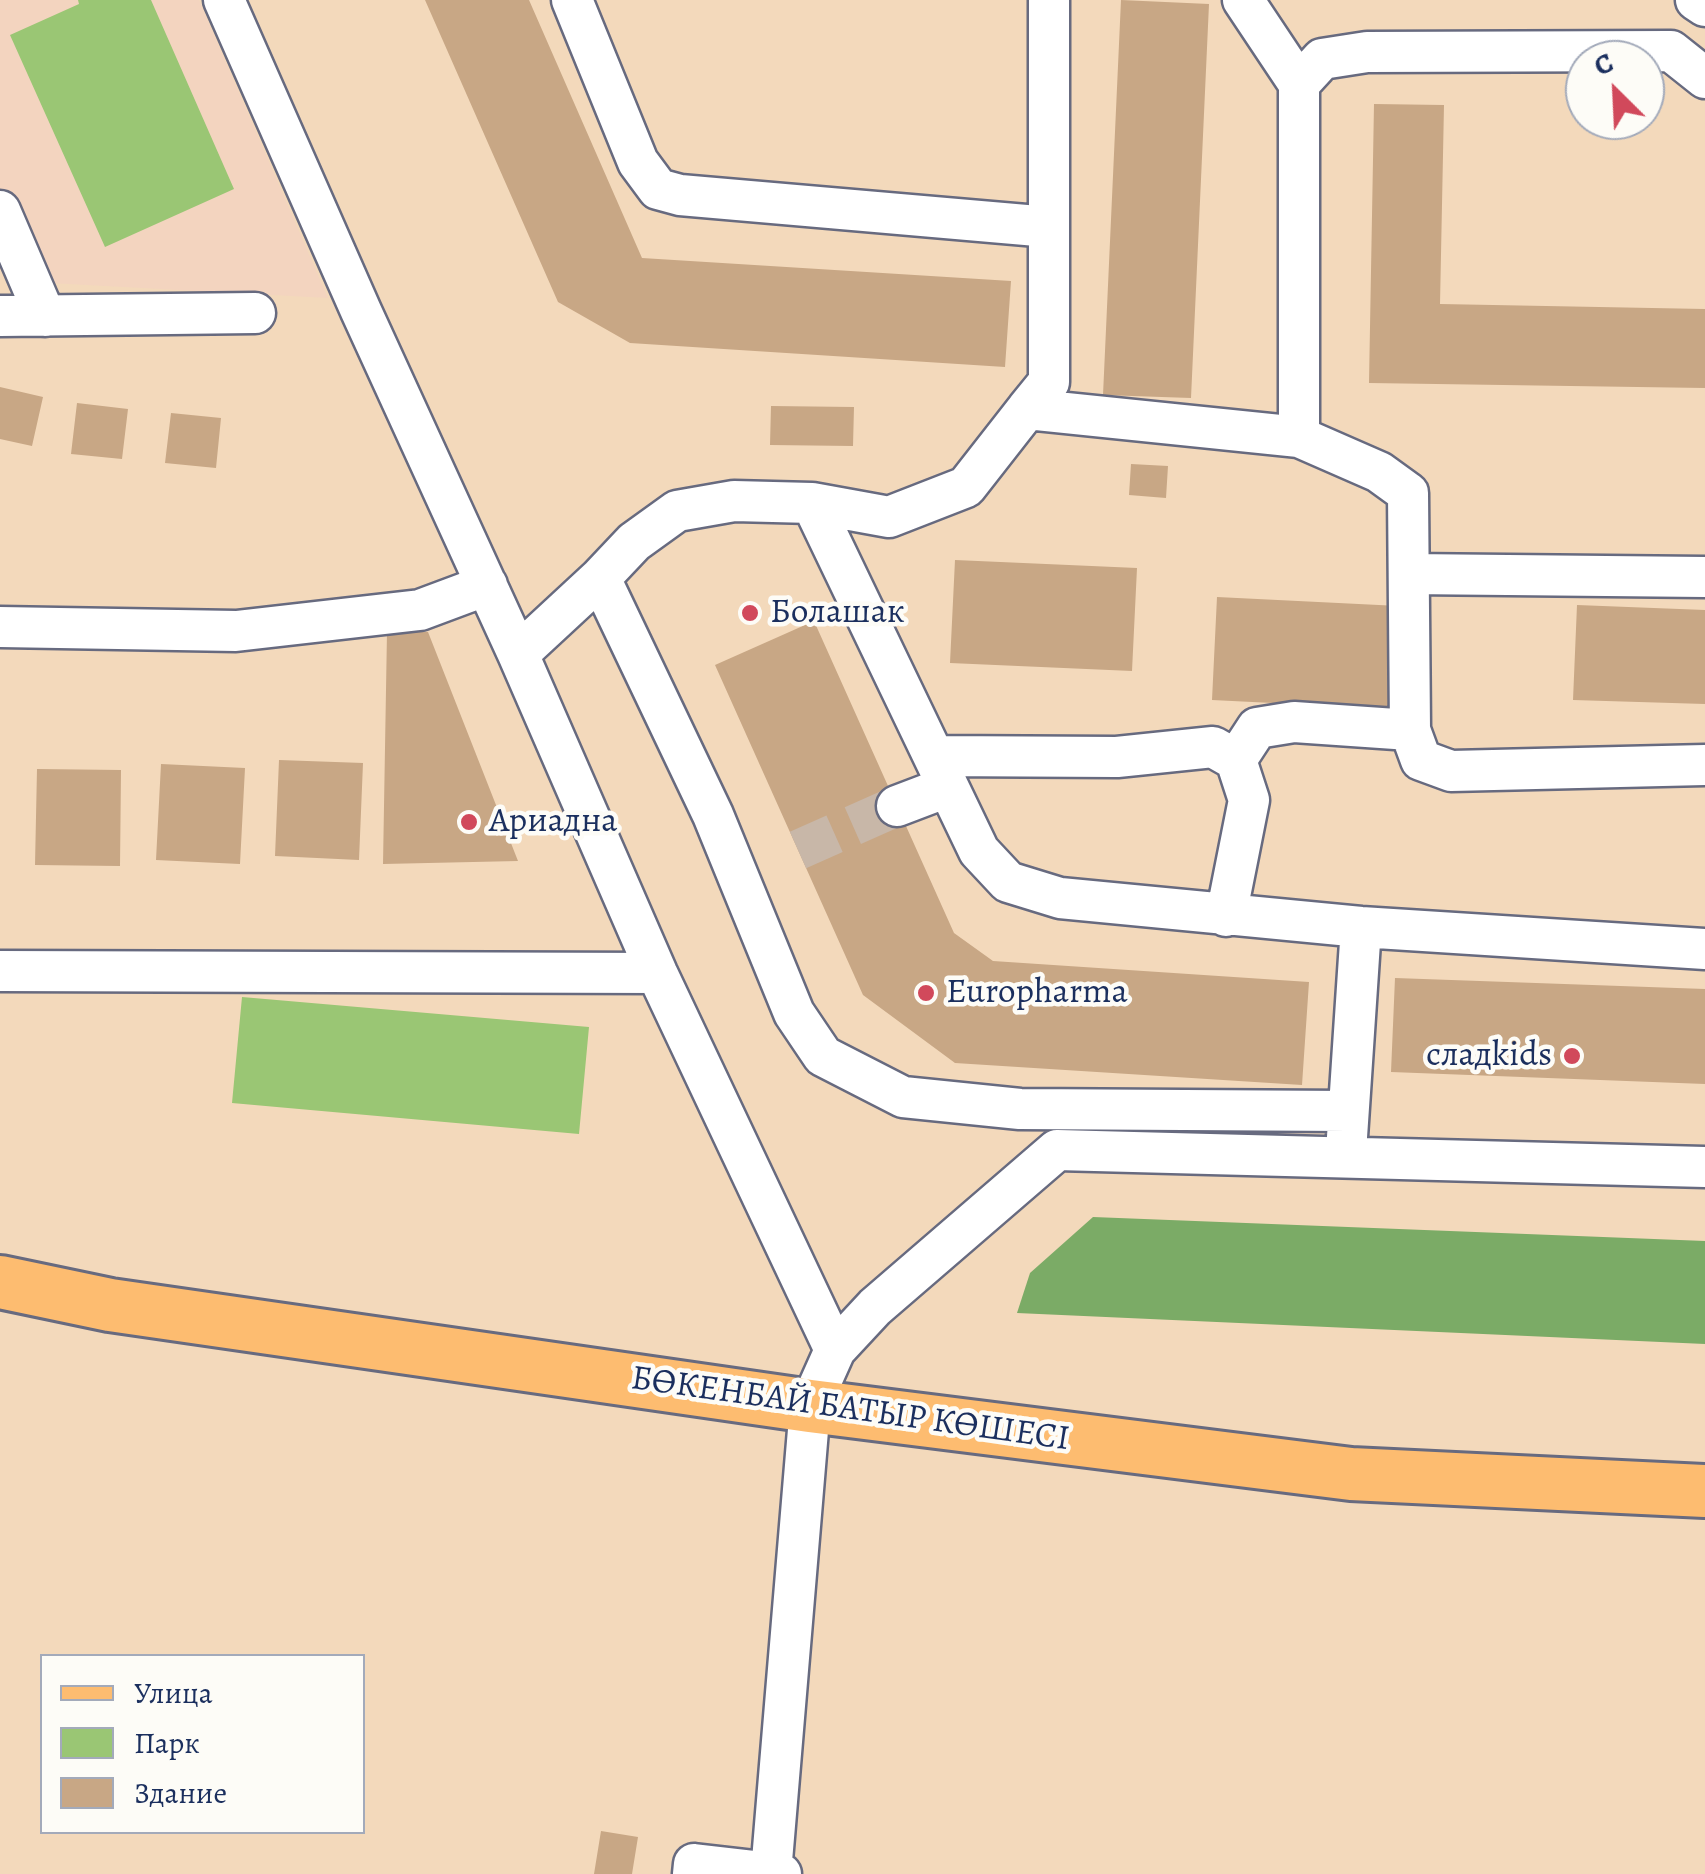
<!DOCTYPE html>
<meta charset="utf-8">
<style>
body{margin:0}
#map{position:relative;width:1705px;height:1874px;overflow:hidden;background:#f3d9bb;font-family:Alegreya,serif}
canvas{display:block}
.legend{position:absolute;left:40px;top:1654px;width:325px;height:180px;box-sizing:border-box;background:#fdfcf7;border:2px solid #a3aaba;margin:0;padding:12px 18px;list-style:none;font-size:30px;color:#1b2f5e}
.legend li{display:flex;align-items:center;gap:20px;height:50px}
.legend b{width:50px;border:2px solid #a3aaba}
.north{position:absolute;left:1565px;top:40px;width:100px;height:100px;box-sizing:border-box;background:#fdfcf7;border:2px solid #a3aaba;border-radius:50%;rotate:336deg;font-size:28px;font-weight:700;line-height:40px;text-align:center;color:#1b2f5e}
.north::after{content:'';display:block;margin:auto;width:35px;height:45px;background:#d1495b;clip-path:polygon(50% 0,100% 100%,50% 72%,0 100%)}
</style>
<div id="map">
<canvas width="1705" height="1874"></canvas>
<ul class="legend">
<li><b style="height:12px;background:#fdbc70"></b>Улица</li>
<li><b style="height:28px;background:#9ac674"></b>Парк</li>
<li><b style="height:28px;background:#c8a785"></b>Здание</li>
</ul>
<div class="north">С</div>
</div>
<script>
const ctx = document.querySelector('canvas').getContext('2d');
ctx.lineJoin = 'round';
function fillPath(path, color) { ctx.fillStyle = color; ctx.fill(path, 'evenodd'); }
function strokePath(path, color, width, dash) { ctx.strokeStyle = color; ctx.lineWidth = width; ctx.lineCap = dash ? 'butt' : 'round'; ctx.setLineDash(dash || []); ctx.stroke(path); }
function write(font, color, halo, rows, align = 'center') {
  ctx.font = font + ' Alegreya,serif'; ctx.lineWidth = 9; ctx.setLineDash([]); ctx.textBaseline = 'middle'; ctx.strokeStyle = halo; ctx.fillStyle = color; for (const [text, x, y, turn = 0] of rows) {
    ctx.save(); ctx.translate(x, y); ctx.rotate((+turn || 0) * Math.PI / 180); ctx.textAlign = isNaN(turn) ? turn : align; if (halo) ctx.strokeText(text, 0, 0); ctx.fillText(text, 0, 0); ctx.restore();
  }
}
const built = new Path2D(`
 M 0,0 L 199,0 L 328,298 L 12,281 L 0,254 Z`);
const green = new Path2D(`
 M 78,0 L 151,0 L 234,189 L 105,247 L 10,35 L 79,4 Z
 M 242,997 L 589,1027 L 579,1134 L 232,1103 Z`);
const forest = new Path2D(`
 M 1093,1217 L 1705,1241 L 1705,1344 L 1017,1313 L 1030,1273 Z`);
const building = new Path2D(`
 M 425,0 L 529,0 L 642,258 L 1011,281 L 1005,367 L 630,343 L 558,302 Z
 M 1121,0 L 1209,4 L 1191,398 L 1103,395 Z
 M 1374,104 L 1444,105 L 1440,304 L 1705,309 L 1705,388 L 1369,383 Z
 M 0,387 L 43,397 L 32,446 L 0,439 Z
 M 77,403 L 128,409 L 122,459 L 71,454 Z
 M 771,406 L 854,407 L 853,446 L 770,445 Z
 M 171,413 L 221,418 L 216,468 L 165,463 Z
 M 1131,464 L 1168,466 L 1166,498 L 1129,495 Z
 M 955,560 L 1137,568 L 1132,671 L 950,663 Z
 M 1217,597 L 1399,606 L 1394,709 L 1212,700 Z
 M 1577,605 L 1705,610 L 1705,704 L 1573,700 Z
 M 814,621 L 954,933 L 993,961 L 1309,982 L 1302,1085 L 955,1063 L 863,995 L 715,665 Z
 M 387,632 L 428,632 L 518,861 L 383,864 Z
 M 279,760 L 363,763 L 359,860 L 275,856 Z
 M 161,764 L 245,768 L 240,864 L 156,860 Z
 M 37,769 L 121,770 L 120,866 L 35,865 Z
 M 1395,978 L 1705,989 L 1705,1084 L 1391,1072 Z
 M 601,1831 L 638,1837 L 632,1874 L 594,1874 Z`);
const minorTunnel = new Path2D(`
 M 798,850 L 897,806`);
const minor = new Path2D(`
 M 224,0 L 361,311 L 518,654 L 657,973 L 835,1350
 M 572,0 L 638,162 L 658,189 L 680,195 L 1049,227 L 1049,0
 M 1243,0 L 1299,84
 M 1696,0 L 1705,6
 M 0,211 L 45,316
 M 0,316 L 255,313
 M 1027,409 L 1049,382 L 1049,227
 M 1299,437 L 1299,84 L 1322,59 L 1367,52 L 1671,51 L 1705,78
 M 812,503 L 979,851 L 1008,882 L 1060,898 L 1361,927 L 1705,949
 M 1409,574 L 1705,577
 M 600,578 L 713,815 L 794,1013 L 823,1056 L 903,1097 L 1020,1109 L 1348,1111
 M 0,627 L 236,631 L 420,610 L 487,585
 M 518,654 L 600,578 L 634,542 L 677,511 L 734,501 L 812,503 L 889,517 L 966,487 L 1027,409 L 1299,437 L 1379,472 L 1408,493 L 1410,730 L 1421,760 L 1451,771 L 1705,765
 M 935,756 L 1117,757 L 1213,747 L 1236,760 L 1249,800 L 1226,916
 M 1236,760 L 1257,728 L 1294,722 L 1410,730
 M 897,806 L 947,787
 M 0,971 L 657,973
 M 1347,1137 L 1361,927
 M 771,1873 L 810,1406 L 835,1350 L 875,1307 L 1057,1150 L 1705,1167
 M 693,1874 L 694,1864 L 781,1874`);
const major = new Path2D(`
 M 0,1282 L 110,1305 L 810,1406 L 1351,1474 L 1705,1491`);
const markers = [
 [750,613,10,"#d1495b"],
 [469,822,10,"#d1495b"],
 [926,993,10,"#d1495b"],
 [1572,1056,10,"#d1495b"]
];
const poiNames = [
 ["Болашак",770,613],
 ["Ариадна",489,822],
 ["Europharma",946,993],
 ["сладkids",1552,1056,"right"]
];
const streetNames = [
 ["БӨКЕНБАЙ БАТЫР КӨШЕСІ",850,1410,8]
];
fillPath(built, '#f3d4bf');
fillPath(green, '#9ac674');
fillPath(forest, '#7bab66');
fillPath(building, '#c8a785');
strokePath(minorTunnel, '#c8b7a8', 40, [40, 20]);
strokePath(minor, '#676a7f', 45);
strokePath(major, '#676a7f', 58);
strokePath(minor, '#fff', 40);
strokePath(major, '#fdbc70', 52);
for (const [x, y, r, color] of markers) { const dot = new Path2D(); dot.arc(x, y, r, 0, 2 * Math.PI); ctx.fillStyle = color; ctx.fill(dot); strokePath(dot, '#fdfcf7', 4); }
write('35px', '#1b2f5e', '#fdfcf7', poiNames, 'left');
write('35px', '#1b2f5e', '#fdfcf7', streetNames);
</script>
